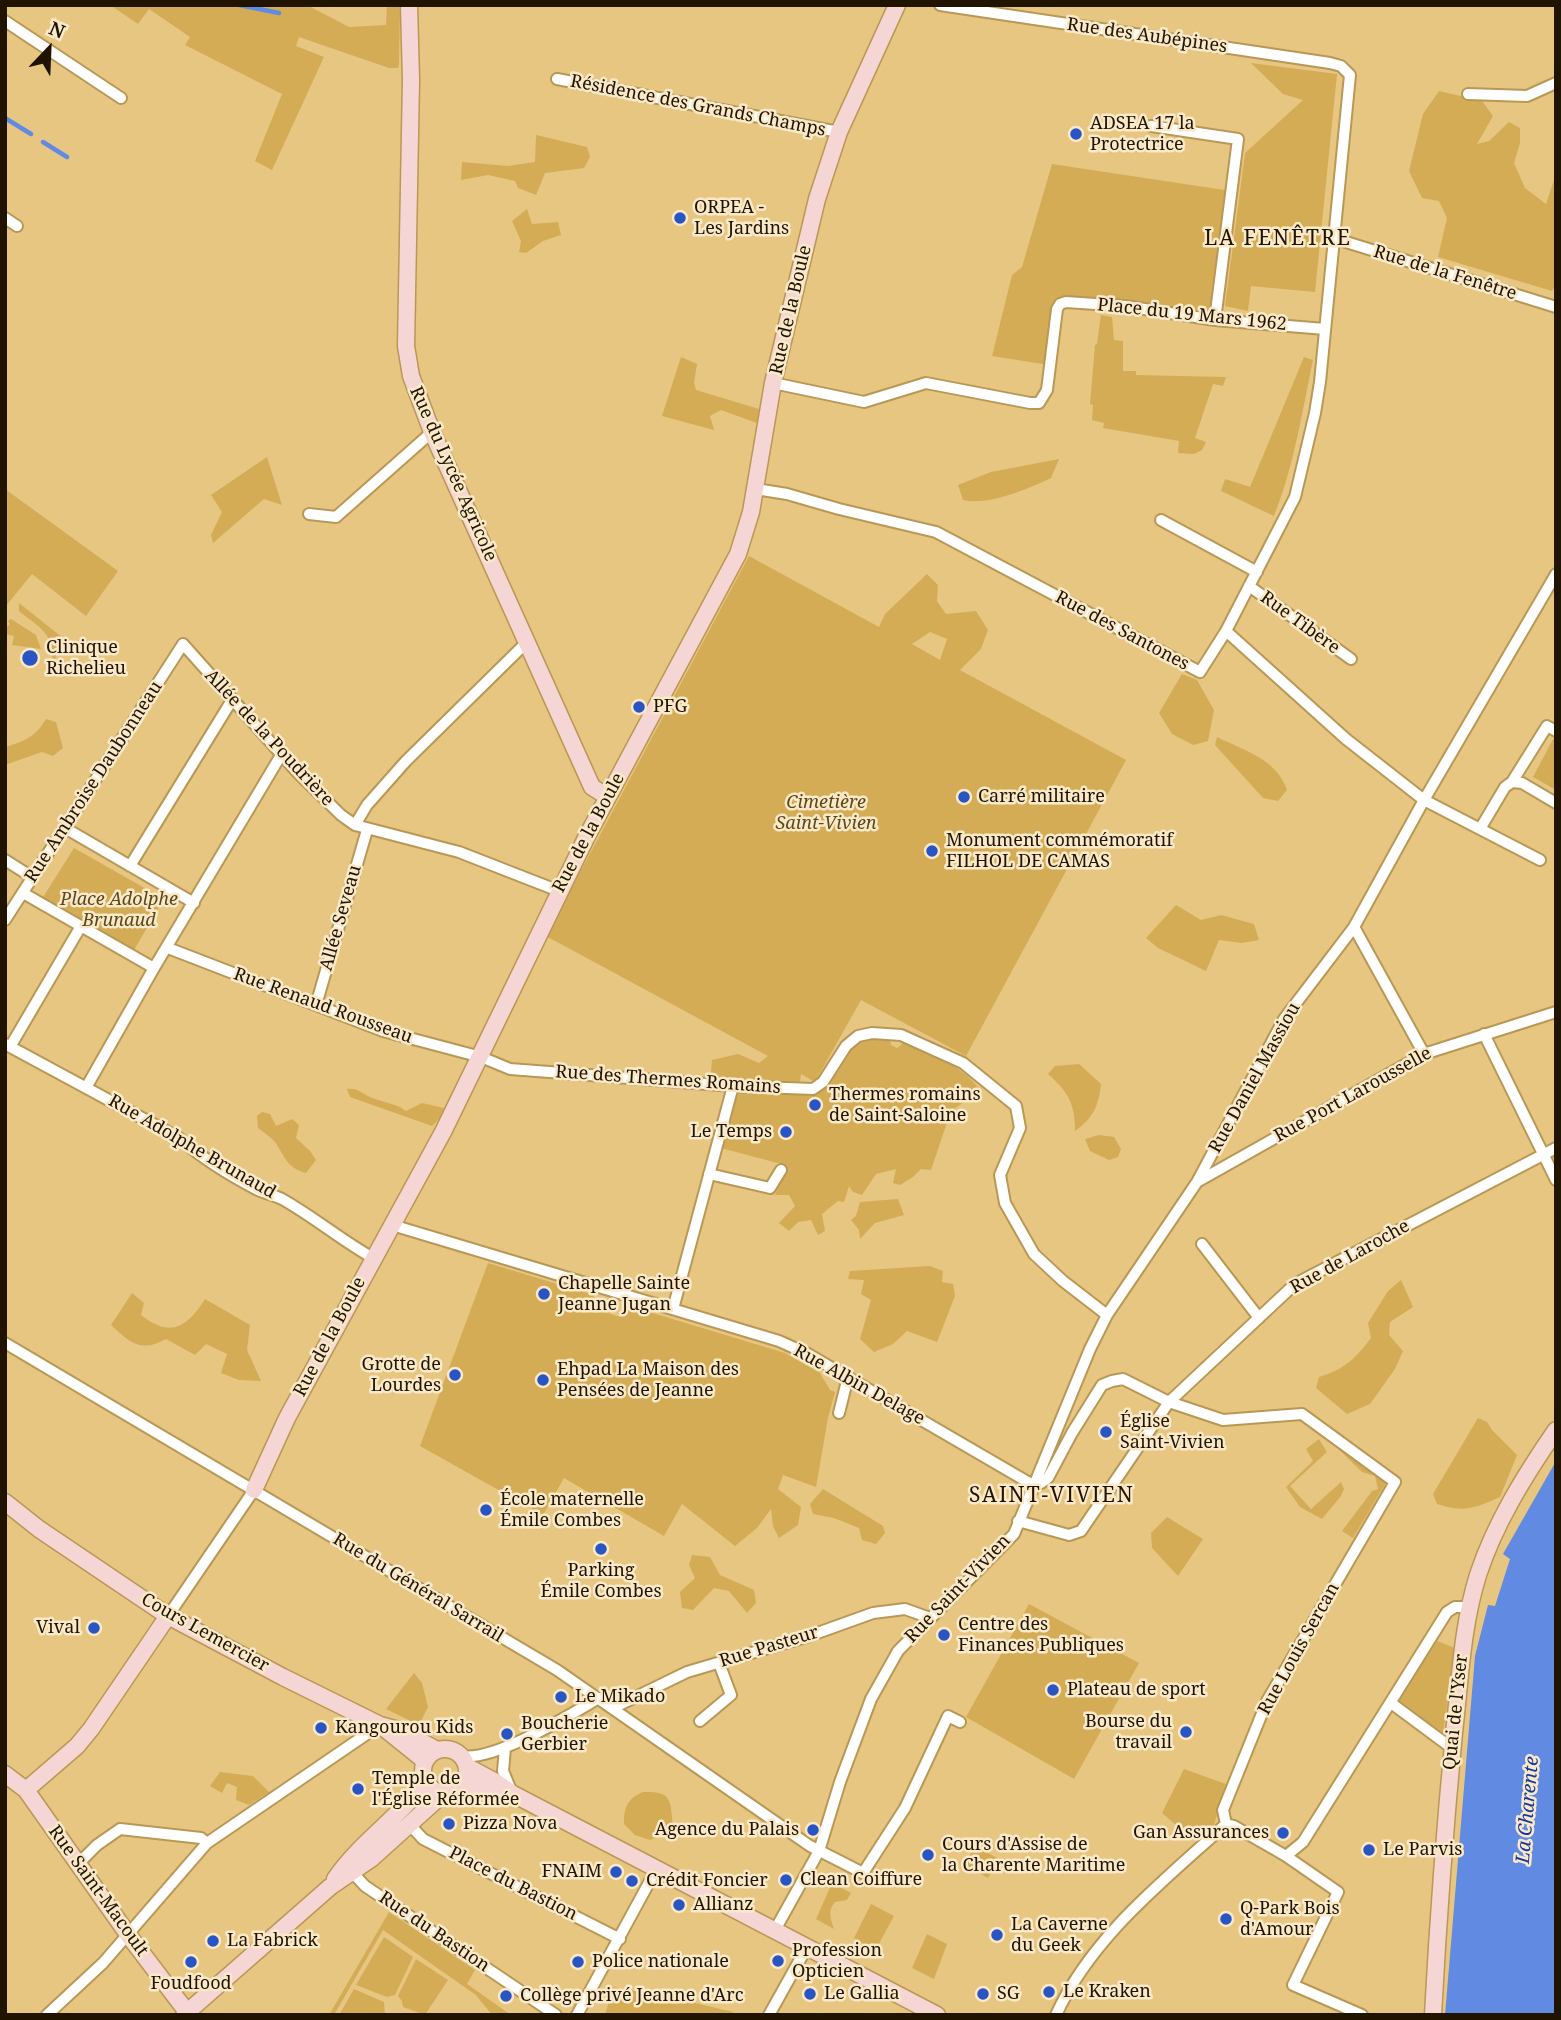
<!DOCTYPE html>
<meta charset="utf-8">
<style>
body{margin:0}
#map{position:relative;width:1561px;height:2020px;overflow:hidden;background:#e7c681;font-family:"Noto Serif",serif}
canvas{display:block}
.frame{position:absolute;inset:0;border:7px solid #201400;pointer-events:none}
.north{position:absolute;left:14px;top:14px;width:70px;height:70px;-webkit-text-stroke:5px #fae9c8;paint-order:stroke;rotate:23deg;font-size:19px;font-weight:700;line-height:28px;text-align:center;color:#201400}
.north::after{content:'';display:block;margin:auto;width:24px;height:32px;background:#201400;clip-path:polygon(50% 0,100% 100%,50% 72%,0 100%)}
</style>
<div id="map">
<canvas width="1561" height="2020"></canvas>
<div class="frame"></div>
<div class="north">N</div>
</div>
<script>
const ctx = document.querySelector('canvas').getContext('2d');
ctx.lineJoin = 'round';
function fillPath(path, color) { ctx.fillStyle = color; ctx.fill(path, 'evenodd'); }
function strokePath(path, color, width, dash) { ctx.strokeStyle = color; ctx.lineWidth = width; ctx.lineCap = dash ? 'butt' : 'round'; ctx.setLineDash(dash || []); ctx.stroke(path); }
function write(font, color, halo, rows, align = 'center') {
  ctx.font = font + ' "Noto Serif",serif'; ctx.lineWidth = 5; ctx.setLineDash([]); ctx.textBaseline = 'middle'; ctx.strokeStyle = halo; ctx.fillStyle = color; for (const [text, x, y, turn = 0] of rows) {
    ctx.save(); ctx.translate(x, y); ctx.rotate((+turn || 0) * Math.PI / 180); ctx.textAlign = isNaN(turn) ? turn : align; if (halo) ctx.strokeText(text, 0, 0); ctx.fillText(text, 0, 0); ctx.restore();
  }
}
const green = new Path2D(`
 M 110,5 L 307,5 L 349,27 L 386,25 L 387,5 L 400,5 L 399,64 L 398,68 L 389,68 L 299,37 L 296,46 L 324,57 L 272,170 L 255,161 L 282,94 L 185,45 L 190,37 L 149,9 L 138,24 Z
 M 1251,63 L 1337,74 L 1315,292 L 1251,286 L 1248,311 L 1225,306 L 1245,153 L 1303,100 L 1283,94 Z
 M 1439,91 L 1482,101 L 1493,116 L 1477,144 L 1489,141 L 1509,122 L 1520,128 L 1520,143 L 1514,163 L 1525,188 L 1546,204 L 1556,174 L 1556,285 L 1552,291 L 1438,257 L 1447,218 L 1439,201 L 1422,198 L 1409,171 L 1423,114 Z
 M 536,135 L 587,147 L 590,157 L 584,168 L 545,173 L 536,195 L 518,188 L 515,181 L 488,175 L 461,180 L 462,162 L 508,166 L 535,162 Z
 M 1052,164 L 1231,191 L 1215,320 L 1060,304 L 1049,365 L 992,356 L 1012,275 L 1022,267 Z
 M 527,209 L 532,224 L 558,222 L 561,235 L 543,241 L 526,253 L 519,252 L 521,241 L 512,221 Z
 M 1101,315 L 1112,317 L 1114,340 L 1123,341 L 1123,371 L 1136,371 L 1136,375 L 1226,377 L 1223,386 L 1213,384 L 1195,438 L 1206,442 L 1202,450 L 1194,454 L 1178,453 L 1179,441 L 1103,428 L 1104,423 L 1092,420 L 1093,405 L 1090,404 L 1095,345 L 1097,344 Z
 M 681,357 L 697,364 L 694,383 L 696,390 L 759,409 L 757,423 L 721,410 L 710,416 L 714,430 L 662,416 Z
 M 1304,357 L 1313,360 C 1302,412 1294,466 1274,516 L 1221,491 L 1225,479 L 1250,487 Z
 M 267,457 L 282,505 L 264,499 L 213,543 L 211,535 L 222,512 L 211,495 Z
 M 1059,459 L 1051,478 C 1028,489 988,506 963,500 L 958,485 L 991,472 Z
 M 5,489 L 118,571 L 86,616 L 32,574 L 5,607 Z
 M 749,556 L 879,627 L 885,614 L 927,574 L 938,585 L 937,601 L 946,614 L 976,611 L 988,630 L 981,649 L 960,670 L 1126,760 L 966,1056 L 861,1000 L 815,1082 L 801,1074 L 800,1082 L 794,1084 L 760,1083 L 752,1079 L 722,1081 L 711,1072 L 712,1060 L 738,1054 L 759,1063 L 768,1056 L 546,936 ZM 930,632 L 947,639 L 940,660 L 912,644 Z
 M 19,603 L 68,642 L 56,654 L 55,661 L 52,657 C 55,633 34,624 19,611 Z
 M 11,619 L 36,635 L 41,649 L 12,645 L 14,636 L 5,634 L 5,629 L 10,624 L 8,621 Z
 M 1182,674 L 1197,680 L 1214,710 L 1208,741 L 1193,745 L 1172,734 L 1159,713 Z
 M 46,719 L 56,722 L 63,748 L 53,756 L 42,752 L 5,765 L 5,747 C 25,741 35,737 46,719 Z
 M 1217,737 C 1243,750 1277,759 1287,790 L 1278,801 L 1263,798 L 1215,745 Z
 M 1553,739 L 1556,740 L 1556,790 L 1533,777 Z
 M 74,848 L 164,899 L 131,955 L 40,902 Z
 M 1176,905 L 1201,920 L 1221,915 L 1254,924 L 1259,940 L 1242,943 L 1219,940 L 1206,971 L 1158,948 L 1146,938 Z
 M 873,1037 L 890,1039 L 891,1045 L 897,1048 L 903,1043 C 928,1053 968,1068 980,1091 L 954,1109 L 952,1108 L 931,1170 L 921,1169 L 913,1177 L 900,1185 L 893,1183 L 896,1169 L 876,1174 L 862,1195 L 853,1192 L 849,1186 L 844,1202 L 838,1201 L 822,1214 L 825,1231 L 818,1235 L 811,1220 L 798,1222 L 789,1231 L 779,1223 L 795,1206 L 789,1195 L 775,1195 L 781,1182 L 772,1179 L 781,1164 L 721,1148 L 736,1095 L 740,1091 L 825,1085 L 854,1045 Z
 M 1079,1064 L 1101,1084 C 1098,1107 1094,1117 1075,1131 C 1075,1103 1068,1092 1048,1074 L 1055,1066 Z
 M 347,1089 C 357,1088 360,1092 368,1096 C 382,1103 394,1102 406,1111 L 422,1103 L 444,1108 L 441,1117 L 432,1126 L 350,1097 Z
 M 262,1112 L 270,1114 L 276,1126 L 292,1119 L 299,1125 L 296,1138 L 310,1151 L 316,1160 L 306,1173 C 287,1168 285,1157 275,1142 C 271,1137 263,1132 258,1128 L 257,1116 Z
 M 1099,1135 L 1114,1137 L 1121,1149 L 1118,1157 L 1109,1160 L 1090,1151 L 1085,1139 Z
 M 898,1199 L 904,1215 L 875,1223 L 860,1239 L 859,1230 L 851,1220 L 856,1216 L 860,1202 Z
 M 488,1263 L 594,1295 L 590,1307 L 620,1317 L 626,1308 L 633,1307 L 785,1353 L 820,1373 L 830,1390 L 835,1392 L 828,1418 L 816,1487 L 783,1475 L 778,1489 L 801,1507 L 798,1525 L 779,1538 L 773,1526 L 771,1509 L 757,1528 L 735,1546 L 682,1504 L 664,1536 L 564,1478 L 543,1515 L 420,1446 Z
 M 930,1266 L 943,1271 L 942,1282 L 953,1284 L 955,1296 L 937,1342 L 907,1331 L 893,1344 L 874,1352 L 860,1339 L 871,1300 L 861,1294 L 864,1280 L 848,1279 L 850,1271 Z
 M 1401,1280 L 1413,1307 L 1390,1322 L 1389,1335 L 1403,1351 L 1395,1369 L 1370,1404 L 1347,1414 L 1316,1388 L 1319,1377 C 1345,1369 1355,1359 1371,1338 L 1368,1323 L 1388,1291 Z
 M 132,1293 L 144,1303 L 141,1315 C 170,1338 187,1328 205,1299 L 250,1325 L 247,1350 L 261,1381 L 239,1380 L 221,1373 L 227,1354 L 206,1344 L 195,1355 L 166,1339 C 141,1353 130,1343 111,1325 Z
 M 1478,1418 L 1487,1422 L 1492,1430 L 1517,1455 L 1500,1497 C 1476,1508 1463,1513 1437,1504 L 1433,1494 Z
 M 1324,1435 L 1387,1481 L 1353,1538 L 1342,1531 L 1372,1491 L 1378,1489 L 1375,1476 L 1362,1472 Z
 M 1319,1439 L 1327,1452 L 1290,1486 L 1311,1509 L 1341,1482 L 1344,1489 L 1341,1496 L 1322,1519 L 1300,1507 L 1286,1487 L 1313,1461 L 1306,1449 Z
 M 823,1489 L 883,1526 L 885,1533 L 876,1544 L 862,1540 L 859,1528 L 834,1518 L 813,1514 L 810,1504 Z
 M 1167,1517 L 1203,1539 L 1178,1576 L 1152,1548 L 1151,1533 Z
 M 692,1555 L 710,1557 L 720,1575 L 754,1590 L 756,1603 L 747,1613 L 729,1591 L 714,1588 L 693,1610 L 682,1608 L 680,1592 L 695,1578 L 689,1565 Z
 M 1029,1604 L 1139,1663 L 1074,1779 L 966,1717 Z
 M 1435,1640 L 1455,1648 L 1442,1741 L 1391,1703 Z
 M 414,1673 L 422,1683 L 428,1707 L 419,1725 L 386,1709 Z
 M 1184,1769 L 1226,1784 L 1214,1825 L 1196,1833 L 1176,1825 L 1162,1813 Z
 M 220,1772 L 253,1776 L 269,1792 L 249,1805 L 236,1800 L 237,1787 L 227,1783 L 222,1793 L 210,1786 Z
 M 643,1792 C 672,1791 670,1799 673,1826 L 664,1834 L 650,1840 L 635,1835 L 624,1824 C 624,1807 627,1799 643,1792 Z
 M 975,1846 L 999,1859 L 988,1878 L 965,1865 Z
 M 832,1883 L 851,1893 L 847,1900 L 835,1902 C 827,1911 831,1920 834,1929 L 816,1919 Z
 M 871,1904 L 894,1916 L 875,1951 L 854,1938 Z
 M 389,1912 L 475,1970 L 467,1984 L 511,2015 L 492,2015 L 476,1995 L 383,1930 L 334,2015 L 329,2015 Z
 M 927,1934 L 947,1944 L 934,1979 L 912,1968 Z
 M 384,1937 L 413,1957 L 395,1995 L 387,1997 L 356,1985 Z
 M 416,1959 L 448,1980 L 425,2015 L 403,2007 L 402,2001 L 398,1996 Z
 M 613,1987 L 635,1991 L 640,1990 L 733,2012 L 732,2015 L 605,2015 Z
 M 354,1989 L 384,2002 L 385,2015 L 339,2015 Z`);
const water = new Path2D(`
 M 1556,1461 L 1556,2015 L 1445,2015 L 1475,1656 L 1488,1605 L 1495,1606 L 1510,1559 L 1503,1554 Z`);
const stream = new Path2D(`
 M 239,5 L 279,13
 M 5,118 L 31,134
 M 43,142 L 67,157`);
const street = new Path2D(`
 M 5,21 L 121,98
 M 557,79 L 839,132
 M 1468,94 L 1527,96 L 1556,83
 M 1151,126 L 1238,139 L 1215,320
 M 5,218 L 17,226
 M 1333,238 L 1556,307
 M 773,383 L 864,402 L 926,383 L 1030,403 L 1039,403 L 1047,390 L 1057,309 L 1060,304 L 1066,302 L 1125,306 L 1215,320 L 1325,329
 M 756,489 L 787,494 L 839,509 L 936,532 L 1200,672 L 1226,631 L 1295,497 L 1315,413 L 1320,382 L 1350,75 L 1341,66 L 1330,63 L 940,5
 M 309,514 L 336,517 L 432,432
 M 1161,520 L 1257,572
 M 1249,586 L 1351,659
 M 1226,631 L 1346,739 L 1424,800 L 1480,829 L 1505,787 L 1512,782 L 1547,726 L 1556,731
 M 1512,782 L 1522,783 L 1556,803
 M 355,825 L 367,805 L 406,761 L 527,642
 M 65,828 L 194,903
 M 1480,829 L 1540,860
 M 5,860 L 32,877
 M 130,866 L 232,700
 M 23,893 L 154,968
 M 5,920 L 183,644 L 298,773 L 341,815 L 355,825 L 459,852 L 559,891
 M 1354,927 L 1424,1054
 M 168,948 L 383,1031 L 481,1057 L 510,1069 L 733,1086 L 813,1089 L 823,1082 L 846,1046 L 858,1036 L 872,1033 L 901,1035 L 963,1063 L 1016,1106 L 1020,1128 L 1000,1175 L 1005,1203 L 1034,1254 L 1063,1281 L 1107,1315
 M 316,1005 L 367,830
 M 1484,1034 L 1556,1180
 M 5,1044 L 179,1138 C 202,1158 229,1175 256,1189 C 264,1193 274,1195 282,1199 C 314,1217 341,1240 373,1258
 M 10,1047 L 81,926
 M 87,1086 L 154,968 L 281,755
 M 709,1174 L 770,1188 L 781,1170
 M 1197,1182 L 1424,1054 L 1556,1012
 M 392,1225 L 779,1341 L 808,1354 L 1033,1485
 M 1202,1244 L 1259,1318
 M 673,1309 L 733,1086
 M 5,1343 L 557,1670 L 810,1846 L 863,1873 L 905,1808 L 948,1716 L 960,1722
 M 839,1413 L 848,1377
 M 1033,1485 L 1041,1483 L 1048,1478 L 1072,1433 L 1102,1385 L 1112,1381 L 1123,1379 L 1169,1402 L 1223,1420 L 1302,1414 L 1395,1482 L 1267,1701 L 1223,1810 L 1226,1824
 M 1018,1521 L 1069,1535 L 1081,1531 L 1169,1402 L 1295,1284 L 1556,1148
 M 168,1616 L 254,1490
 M 1391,1703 L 1453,1749
 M 613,1708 L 687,1672 L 809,1636 L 873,1613 L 905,1609 L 930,1618
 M 700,1721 L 731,1695 L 719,1663
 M 505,1748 L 503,1771 L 512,1793
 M 462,1756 C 495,1761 568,1716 599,1698
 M 410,1825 L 423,1839 L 620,1939
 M 1286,1856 L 1338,1892 L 1293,1985 L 1362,2015
 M 78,1864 L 97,1845 L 120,1829 L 201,1838 L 207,1843
 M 350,1870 L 365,1886 L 556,2015
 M 775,1930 L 819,1851 L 840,1782 L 871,1699 L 898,1651 L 1014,1534 L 1090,1349 L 1107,1315 L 1197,1182 L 1284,1019 L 1354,927 L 1424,800 L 1556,574
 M 47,2015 L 103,1963 L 207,1843 L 380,1725
 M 577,2015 L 657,1868
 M 769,2015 L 807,1947
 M 1056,2015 C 1092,1936 1164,1881 1226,1824 L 1234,1826 L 1286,1856 L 1303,1842 L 1447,1612 L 1455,1607 L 1470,1607`);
const secondary = new Path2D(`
 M 409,5 L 411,80 L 406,346 L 411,376 L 432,432 L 592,787 L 608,797
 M 254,1490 L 287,1418 L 443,1132 L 587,836 L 738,554 L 751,512 L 773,383 L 817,199 L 839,132 L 897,5
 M 5,1502 L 39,1529 L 168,1616 L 283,1677 L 380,1725 L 402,1731 L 437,1750
 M 384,1728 L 425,1761
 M423 1771a22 22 0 1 1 44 0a22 22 0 1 1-44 0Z
 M 468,1767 L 496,1782 L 513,1794 L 937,2015
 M 5,1774 L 26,1790 L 129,1936 L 187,2012
 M 464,1784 L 483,1790 L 509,1794
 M 26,1790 L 77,1746 L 91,1729 L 168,1616
 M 335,1879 C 360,1842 400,1817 426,1781
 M 184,2015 L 330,1887 L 371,1859 L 443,1794
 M 1433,2015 C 1438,1921 1445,1827 1454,1733 C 1460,1681 1462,1626 1478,1575 C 1495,1523 1525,1475 1556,1430`);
const markers = [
 [1076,134,7,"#2855c3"],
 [680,218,7,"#2855c3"],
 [30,658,9,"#2855c3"],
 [639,707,7,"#2855c3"],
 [964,797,7,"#2855c3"],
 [932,851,7,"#2855c3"],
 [815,1105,7,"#2855c3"],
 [786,1132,7,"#2855c3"],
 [544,1294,7,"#2855c3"],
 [455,1375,7,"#2855c3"],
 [543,1380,7,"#2855c3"],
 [1106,1432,7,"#2855c3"],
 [486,1510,7,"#2855c3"],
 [601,1549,7,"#2855c3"],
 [94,1628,7,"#2855c3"],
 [944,1635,7,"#2855c3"],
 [1053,1690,7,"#2855c3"],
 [561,1697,7,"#2855c3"],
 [321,1728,7,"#2855c3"],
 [1186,1732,7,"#2855c3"],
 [507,1734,7,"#2855c3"],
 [358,1789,7,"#2855c3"],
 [449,1824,7,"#2855c3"],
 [813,1830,7,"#2855c3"],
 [1283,1833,7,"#2855c3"],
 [1369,1850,7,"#2855c3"],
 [928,1855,7,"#2855c3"],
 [616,1872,7,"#2855c3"],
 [786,1880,7,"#2855c3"],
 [632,1881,7,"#2855c3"],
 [679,1905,7,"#2855c3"],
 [1226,1919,7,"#2855c3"],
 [997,1935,7,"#2855c3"],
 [213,1941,7,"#2855c3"],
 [778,1961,7,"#2855c3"],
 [191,1962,7,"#2855c3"],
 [578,1962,7,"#2855c3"],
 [1049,1992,7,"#2855c3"],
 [810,1994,7,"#2855c3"],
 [983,1994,7,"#2855c3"],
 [506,1996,7,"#2855c3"]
];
const streetNames = [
 ["Rue des Aubépines",1147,36,8],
 ["Résidence des Grands Champs",698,106,11],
 ["Rue de la Fenêtre",1445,273,17],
 ["Rue de la Boule",791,310,-77],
 ["Place du 19 Mars 1962",1192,315,6],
 ["Rue du Lycée Agricole",453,474,66],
 ["Rue Tibère",1300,623,36],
 ["Rue des Santones",1122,631,28],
 ["Allée de la Poudrière",269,738,47],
 ["Rue Ambroise Daubonneau",94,782,-57],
 ["Rue de la Boule",589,833,-62],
 ["Allée Seveau",341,918,-74],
 ["Rue Renaud Rousseau",323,1006,20],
 ["Rue Daniel Massiou",1255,1078,-61],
 ["Rue des Thermes Romains",668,1080,4],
 ["Rue Port Larousselle",1353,1095,-29],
 ["Rue Adolphe Brunaud",192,1147,30],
 ["Rue de Laroche",1350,1257,-29],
 ["Rue de la Boule",330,1337,-62],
 ["Rue Albin Delage",859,1385,29],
 ["Rue du Général Sarrail",418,1588,31],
 ["Rue Saint-Vivien",958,1589,-46],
 ["Cours Lemercier",205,1633,29],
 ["Rue Pasteur",769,1647,-17],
 ["Rue Louis Sercan",1299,1649,-61],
 ["Quai de l'Yser",1456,1712,-84],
 ["Place du Bastion",513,1884,27],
 ["Rue Saint-Macoult",98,1891,54],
 ["Rue du Bastion",434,1932,34]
];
const poiNames = [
 ["ADSEA 17 la",1090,124],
 ["Protectrice",1090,145],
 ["ORPEA -",694,208],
 ["Les Jardins",694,229],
 ["Clinique",46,648],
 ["Richelieu",46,669],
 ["PFG",653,707],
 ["Carré militaire",978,797],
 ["Monument commémoratif",946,841],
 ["FILHOL DE CAMAS",946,862],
 ["Thermes romains",829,1095],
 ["de Saint-Saloine",829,1116],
 ["Le Temps",772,1132,"right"],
 ["Chapelle Sainte",558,1284],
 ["Jeanne Jugan",558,1305],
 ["Grotte de",441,1365,"right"],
 ["Lourdes",441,1386,"right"],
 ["Ehpad La Maison des",557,1370],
 ["Pensées de Jeanne",557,1391],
 ["Église",1120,1422],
 ["Saint-Vivien",1120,1443],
 ["École maternelle",500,1500],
 ["Émile Combes",500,1521],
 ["Parking",601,1571,"center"],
 ["Émile Combes",601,1592,"center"],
 ["Centre des",958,1625],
 ["Finances Publiques",958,1646],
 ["Vival",80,1628,"right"],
 ["Plateau de sport",1067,1690],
 ["Le Mikado",575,1697],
 ["Bourse du",1172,1722,"right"],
 ["travail",1172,1743,"right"],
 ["Boucherie",521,1724],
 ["Gerbier",521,1745],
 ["Kangourou Kids",335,1728],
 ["Temple de",372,1779],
 ["l'Église Réformée",372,1800],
 ["Pizza Nova",463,1824],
 ["Agence du Palais",799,1830,"right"],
 ["Gan Assurances",1269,1833,"right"],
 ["Cours d'Assise de",942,1845],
 ["la Charente Maritime",942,1866],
 ["Le Parvis",1383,1850],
 ["FNAIM",602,1872,"right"],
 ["Clean Coiffure",800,1880],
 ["Crédit Foncier",646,1881],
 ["Allianz",693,1905],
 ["Q-Park Bois",1240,1909],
 ["d'Amour",1240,1930],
 ["La Caverne",1011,1925],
 ["du Geek",1011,1946],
 ["La Fabrick",227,1941],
 ["Profession",792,1951],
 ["Opticien",792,1972],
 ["Police nationale",592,1962],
 ["Foudfood",191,1984,"center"],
 ["Le Kraken",1063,1992],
 ["Le Gallia",824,1994],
 ["SG",997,1994],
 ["Collège privé Jeanne d'Arc",520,1996]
];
const parkNames = [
 ["Cimetière",826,803],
 ["Saint-Vivien",826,824],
 ["Place Adolphe",119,900],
 ["Brunaud",119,921]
];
const waterNames = [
 ["La Charente",1528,1810,-85]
];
const quarterNames = [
 ["LA FENÊTRE",1278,239],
 ["SAINT-VIVIEN",1052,1496]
];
fillPath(green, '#d4ac55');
fillPath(water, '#618ae3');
strokePath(stream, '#618ae3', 4.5);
strokePath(street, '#b99855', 14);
strokePath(secondary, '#b99855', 19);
strokePath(street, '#fff', 10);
strokePath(secondary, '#f6d6d5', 16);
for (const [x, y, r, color] of markers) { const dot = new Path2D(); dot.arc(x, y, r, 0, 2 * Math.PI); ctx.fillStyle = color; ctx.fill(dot); strokePath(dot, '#fae9c8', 2.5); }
write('18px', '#201400', '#fae9c8', streetNames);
write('18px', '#201400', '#fae9c8', poiNames, 'left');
write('italic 18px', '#5d481a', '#fae9c8', parkNames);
write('italic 19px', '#13399f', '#fae9c8', waterNames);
ctx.letterSpacing = '2px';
write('21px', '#201400', '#fae9c8', quarterNames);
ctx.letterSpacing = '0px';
</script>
